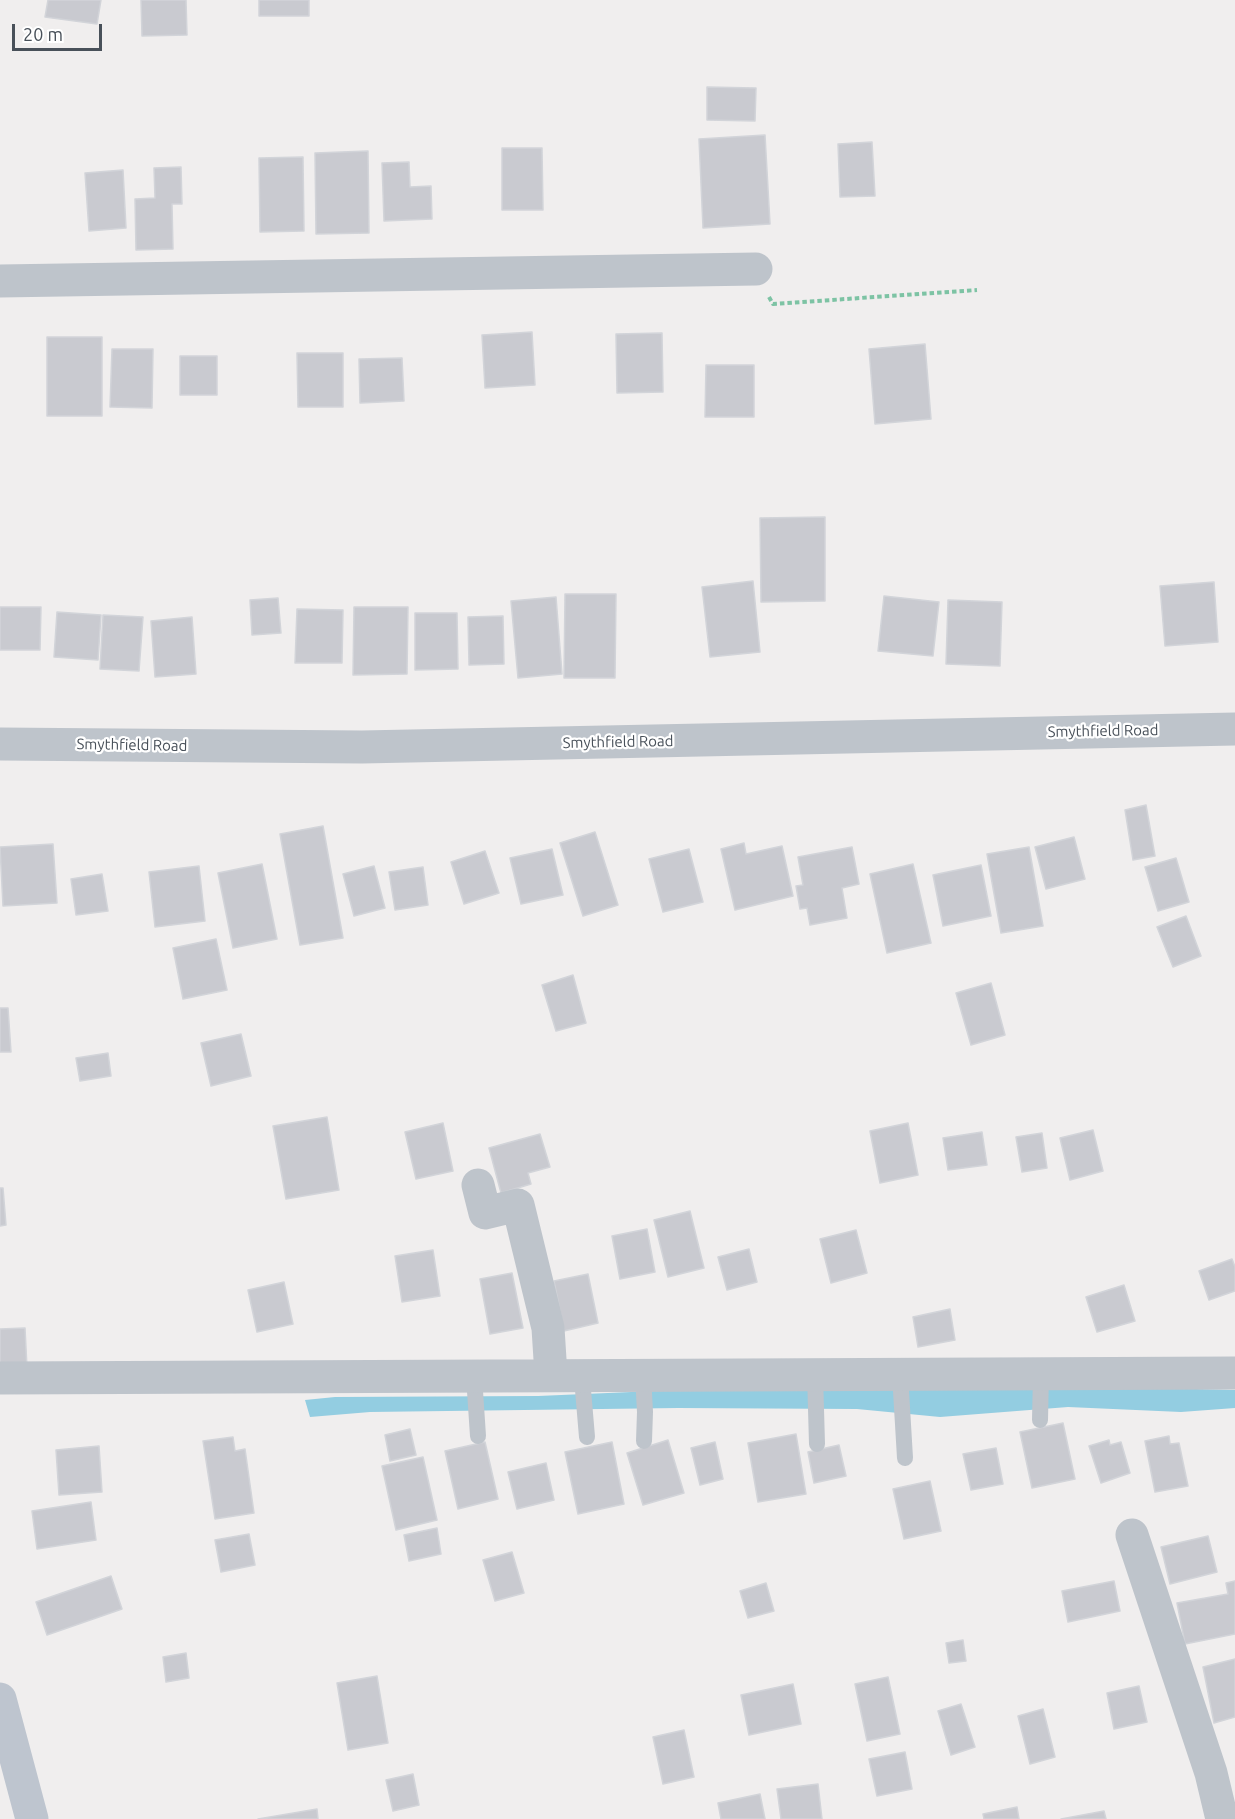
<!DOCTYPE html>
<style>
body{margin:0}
#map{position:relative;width:1235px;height:1819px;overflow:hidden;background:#f0eeee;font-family:Ubuntu,sans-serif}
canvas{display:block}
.scale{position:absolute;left:12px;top:24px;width:90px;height:27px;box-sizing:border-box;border:3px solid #485059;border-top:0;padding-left:8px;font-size:18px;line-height:21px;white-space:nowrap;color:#485059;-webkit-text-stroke:4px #fff;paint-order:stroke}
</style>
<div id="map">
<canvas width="1235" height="1819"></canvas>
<div class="scale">20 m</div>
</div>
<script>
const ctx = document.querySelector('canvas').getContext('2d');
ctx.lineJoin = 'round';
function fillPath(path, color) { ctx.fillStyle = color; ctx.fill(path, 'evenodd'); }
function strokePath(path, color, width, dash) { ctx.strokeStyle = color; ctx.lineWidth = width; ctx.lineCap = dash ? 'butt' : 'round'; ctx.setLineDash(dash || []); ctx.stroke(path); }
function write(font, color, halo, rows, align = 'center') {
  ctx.font = font + ' Ubuntu,sans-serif'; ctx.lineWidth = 4.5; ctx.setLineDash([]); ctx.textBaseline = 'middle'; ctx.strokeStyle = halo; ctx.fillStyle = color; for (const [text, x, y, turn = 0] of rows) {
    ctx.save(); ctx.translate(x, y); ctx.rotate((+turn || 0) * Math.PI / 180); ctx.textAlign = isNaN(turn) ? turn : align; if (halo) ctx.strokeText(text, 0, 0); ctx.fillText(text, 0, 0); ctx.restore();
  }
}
const water = new Path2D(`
 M 1037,1385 L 1235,1390 L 1235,1408 L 1181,1412 L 1068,1407 L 940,1417 L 857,1409 L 678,1408 L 370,1412 L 310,1417 L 305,1400 L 335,1397 L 538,1396 L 701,1389 Z`);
const building = new Path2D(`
 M 48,0 L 101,0 L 97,24 L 45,17 Z
 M 141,0 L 186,0 L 187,35 L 142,36 Z
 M 259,0 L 309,0 L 309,16 L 259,16 Z
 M 707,87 L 756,88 L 755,121 L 707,120 Z
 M 765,135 L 770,224 L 703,228 L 699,139 Z
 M 872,142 L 875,196 L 840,197 L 838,144 Z
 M 502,148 L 542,148 L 543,210 L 502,210 Z
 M 368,151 L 369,233 L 316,234 L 315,153 Z
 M 303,157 L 304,231 L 260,232 L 259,158 Z
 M 409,162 L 410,187 L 431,186 L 432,219 L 384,221 L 382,163 Z
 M 181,167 L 182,204 L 172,204 L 173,249 L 136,250 L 135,199 L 155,198 L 154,168 Z
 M 123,170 L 126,228 L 89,231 L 85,173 Z
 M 532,332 L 535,385 L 485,388 L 482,335 Z
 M 662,333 L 663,392 L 617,393 L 616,334 Z
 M 47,337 L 102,337 L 102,416 L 47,416 Z
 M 925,344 L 931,419 L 875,424 L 869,349 Z
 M 112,349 L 153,349 L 152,408 L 110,407 Z
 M 297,353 L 343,353 L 343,407 L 298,407 Z
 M 180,356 L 217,356 L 217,395 L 180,395 Z
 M 402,358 L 404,401 L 360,403 L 359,359 Z
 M 706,365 L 754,365 L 754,417 L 705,417 Z
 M 825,517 L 825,601 L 761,602 L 760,518 Z
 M 753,581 L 760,652 L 710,657 L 702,587 Z
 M 1214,582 L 1218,642 L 1165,646 L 1160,586 Z
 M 565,594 L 616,594 L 615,678 L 564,678 Z
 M 884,596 L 939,602 L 933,656 L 878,651 Z
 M 556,597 L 562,674 L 518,678 L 511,601 Z
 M 278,598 L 281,633 L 252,635 L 250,600 Z
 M 948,600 L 1002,602 L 1000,666 L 946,664 Z
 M 0,607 L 41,607 L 40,650 L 0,650 Z
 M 354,607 L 408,607 L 407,674 L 353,675 Z
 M 297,609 L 343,610 L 342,663 L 295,663 Z
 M 57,612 L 101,615 L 98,660 L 54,657 Z
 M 415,613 L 457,613 L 458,669 L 415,670 Z
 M 103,615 L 143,617 L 139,671 L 100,669 Z
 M 503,616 L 504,664 L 469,665 L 468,617 Z
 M 192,617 L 196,674 L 155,677 L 151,621 Z
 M 1146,805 L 1155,856 L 1133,860 L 1125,810 Z
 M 323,826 L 343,938 L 300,945 L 280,834 Z
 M 595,832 L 618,905 L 583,916 L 560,843 Z
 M 1074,837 L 1085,879 L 1046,889 L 1035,847 Z
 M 744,843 L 746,854 L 782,846 L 793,896 L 735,910 L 721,849 Z
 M 53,844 L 57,903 L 3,906 L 0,847 Z
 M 852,847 L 859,884 L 842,888 L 847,918 L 810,925 L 807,908 L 800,909 L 796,886 L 803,885 L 798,857 Z
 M 1029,847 L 1043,926 L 1001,933 L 987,854 Z
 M 552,849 L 563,895 L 521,904 L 510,858 Z
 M 689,849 L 703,902 L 663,912 L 649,859 Z
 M 485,851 L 499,893 L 464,904 L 451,862 Z
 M 1176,858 L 1189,902 L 1158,911 L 1145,867 Z
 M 262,864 L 277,939 L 233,948 L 218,873 Z
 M 913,864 L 931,943 L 887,953 L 870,874 Z
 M 981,865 L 991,916 L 943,926 L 933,875 Z
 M 199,866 L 205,921 L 155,927 L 149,872 Z
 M 374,866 L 385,908 L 354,916 L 343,874 Z
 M 423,867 L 428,905 L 395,910 L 389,872 Z
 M 102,874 L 108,911 L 76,915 L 71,879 Z
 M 1186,916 L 1201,956 L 1173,967 L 1157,927 Z
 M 216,939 L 227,990 L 183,999 L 173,948 Z
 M 573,975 L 586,1023 L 556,1031 L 542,985 Z
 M 991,983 L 1005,1035 L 971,1045 L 956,993 Z
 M 0,1008 L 8,1008 L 11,1052 L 0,1052 Z
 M 241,1034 L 251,1076 L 211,1086 L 201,1043 Z
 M 108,1053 L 111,1076 L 80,1081 L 76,1058 Z
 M 327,1117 L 339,1190 L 286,1199 L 273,1126 Z
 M 443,1123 L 453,1171 L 416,1179 L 405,1132 Z
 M 908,1123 L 918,1175 L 880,1183 L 870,1131 Z
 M 1093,1130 L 1103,1171 L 1070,1180 L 1060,1138 Z
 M 982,1132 L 987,1165 L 948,1170 L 943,1138 Z
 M 1042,1133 L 1047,1168 L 1022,1172 L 1016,1137 Z
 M 540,1134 L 550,1167 L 528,1173 L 531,1184 L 501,1193 L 489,1148 Z
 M 0,1188 L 3,1188 L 6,1225 L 0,1226 Z
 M 690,1211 L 704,1268 L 668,1277 L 654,1220 Z
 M 647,1229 L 655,1272 L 620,1279 L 612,1236 Z
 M 856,1230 L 867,1273 L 831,1283 L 820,1239 Z
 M 749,1249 L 757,1282 L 727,1290 L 718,1257 Z
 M 433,1250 L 440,1296 L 402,1302 L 395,1256 Z
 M 1232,1259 L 1235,1267 L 1235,1291 L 1209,1300 L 1199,1271 Z
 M 512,1273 L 523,1328 L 490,1334 L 480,1279 Z
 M 588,1274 L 598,1323 L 564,1331 L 554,1281 Z
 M 284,1282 L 293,1324 L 257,1332 L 248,1290 Z
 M 1124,1285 L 1135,1321 L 1097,1332 L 1086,1297 Z
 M 950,1309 L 955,1340 L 918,1347 L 913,1317 Z
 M 25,1328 L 27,1368 L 0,1369 L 0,1329 Z
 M 1063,1423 L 1075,1479 L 1032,1488 L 1020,1432 Z
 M 410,1429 L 416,1455 L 390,1461 L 385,1435 Z
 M 796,1434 L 806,1494 L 758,1502 L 748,1443 Z
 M 1169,1436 L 1170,1444 L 1179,1443 L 1188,1486 L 1155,1492 L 1145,1441 Z
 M 233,1437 L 235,1451 L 245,1449 L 254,1513 L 215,1519 L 203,1441 Z
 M 668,1440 L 684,1493 L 643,1505 L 627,1453 Z
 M 1109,1440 L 1110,1445 L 1121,1442 L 1130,1473 L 1101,1483 L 1089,1446 Z
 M 485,1442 L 498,1499 L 458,1509 L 445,1451 Z
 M 612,1442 L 624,1504 L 578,1514 L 565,1452 Z
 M 715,1442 L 723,1479 L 700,1485 L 691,1448 Z
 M 839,1445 L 846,1476 L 814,1483 L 808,1452 Z
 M 99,1446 L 102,1492 L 59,1495 L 56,1450 Z
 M 996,1448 L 1003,1484 L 971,1490 L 963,1454 Z
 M 423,1457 L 437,1520 L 396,1530 L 382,1466 Z
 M 546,1463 L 554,1500 L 517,1509 L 508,1472 Z
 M 930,1481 L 941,1531 L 904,1539 L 893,1489 Z
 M 91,1502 L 96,1540 L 37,1549 L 32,1511 Z
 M 437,1528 L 441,1554 L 409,1561 L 404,1535 Z
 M 249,1534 L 255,1565 L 221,1572 L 215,1540 Z
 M 1208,1536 L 1217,1572 L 1170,1584 L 1161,1547 Z
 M 512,1552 L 524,1593 L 495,1601 L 483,1560 Z
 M 111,1576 L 122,1609 L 47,1635 L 36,1602 Z
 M 1114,1581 L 1120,1611 L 1068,1622 L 1062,1591 Z
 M 1235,1581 L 1235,1634 L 1185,1644 L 1177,1603 L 1228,1594 L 1226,1583 Z
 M 766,1583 L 774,1611 L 748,1618 L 740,1591 Z
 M 963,1640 L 966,1661 L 949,1663 L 946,1643 Z
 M 186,1653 L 189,1678 L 166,1682 L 163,1657 Z
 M 1235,1659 L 1235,1717 L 1214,1723 L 1203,1667 Z
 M 377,1676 L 388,1743 L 348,1750 L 337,1683 Z
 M 888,1677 L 900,1734 L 867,1741 L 855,1684 Z
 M 793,1684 L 801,1724 L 749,1735 L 741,1695 Z
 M 1139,1686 L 1147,1722 L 1114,1729 L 1107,1693 Z
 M 961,1704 L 975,1747 L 951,1755 L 938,1711 Z
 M 1043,1709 L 1055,1757 L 1030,1764 L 1018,1716 Z
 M 684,1730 L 694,1777 L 663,1784 L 653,1737 Z
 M 905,1752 L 912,1789 L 877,1796 L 869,1759 Z
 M 413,1774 L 419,1805 L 393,1811 L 386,1780 Z
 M 818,1784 L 822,1819 L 781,1819 L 777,1789 Z
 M 760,1794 L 765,1819 L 721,1819 L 718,1803 Z
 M 1017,1807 L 1019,1819 L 984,1819 L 983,1814 Z
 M 317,1809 L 318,1819 L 258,1819 Z
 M 1104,1811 L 1106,1819 L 1061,1819 Z`);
const path = new Path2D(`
 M 769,297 L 773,304 L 977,290`);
const lane = new Path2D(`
 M 815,1374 L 817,1444
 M 900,1374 L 905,1458
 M 579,1375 L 582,1378 L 587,1437
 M 643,1375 L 645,1412 L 644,1441
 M 474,1376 L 478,1436
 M 1040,1420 L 1041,1374`);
const street = new Path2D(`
 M 0,281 L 756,269
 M 0,744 L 362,747 L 1235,729
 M 478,1185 L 485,1213 L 518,1205 L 548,1328 L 551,1375
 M 0,1378 L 1235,1373
 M 1132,1535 L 1211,1773 L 1222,1819`);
const secondary = new Path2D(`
 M 0,1699 L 32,1819`);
const streetNames = [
 ["Smythfield Road",1103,731,-1],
 ["Smythfield Road",618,742,-1],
 ["Smythfield Road",132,745,1]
];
fillPath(water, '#93cde1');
fillPath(building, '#c9cad0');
strokePath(building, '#d2d4d9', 1.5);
strokePath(path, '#7dc3a4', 4, [4.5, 3]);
strokePath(lane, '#bec4cb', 16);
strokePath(street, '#bec4cb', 33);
strokePath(secondary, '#bec5cf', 33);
write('15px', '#485059', '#fff', streetNames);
</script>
